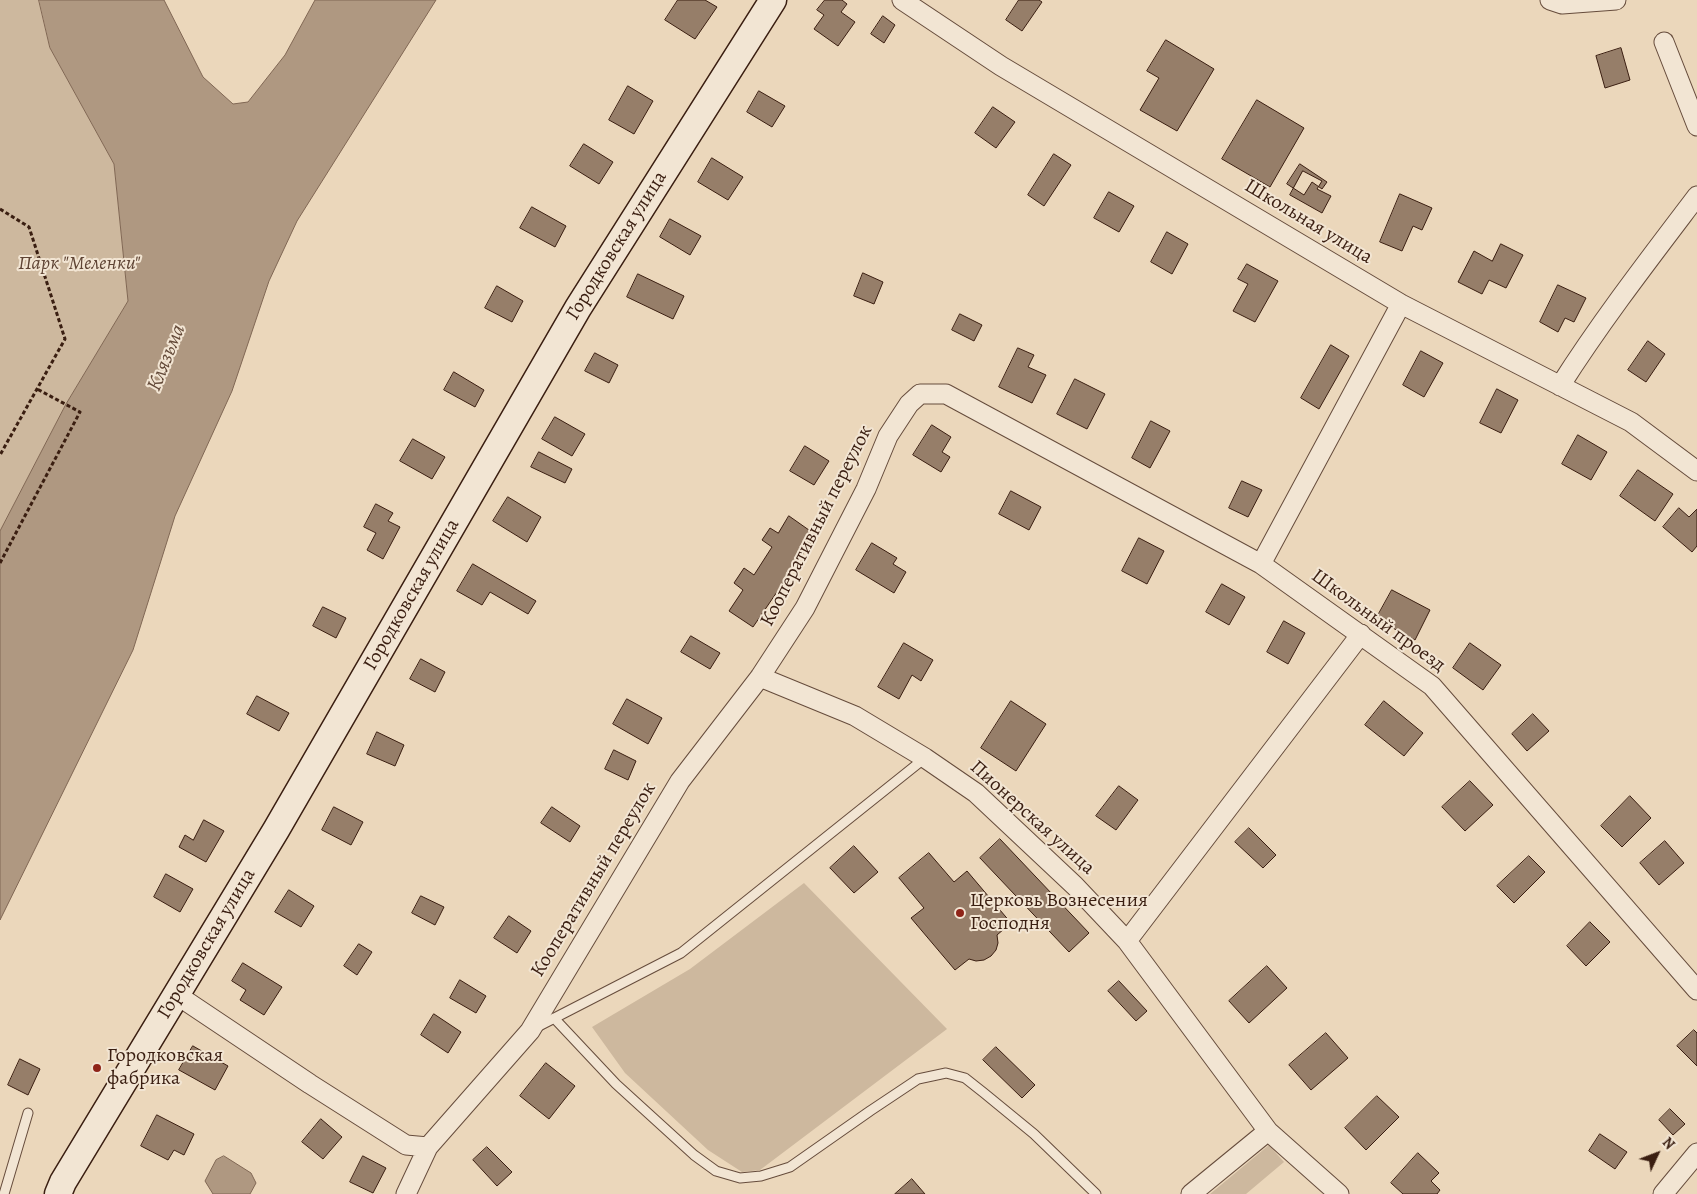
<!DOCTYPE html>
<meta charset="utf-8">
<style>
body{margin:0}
#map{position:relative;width:1697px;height:1194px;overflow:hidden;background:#ebd7bb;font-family:Alegreya,serif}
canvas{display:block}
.north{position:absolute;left:1632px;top:1129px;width:50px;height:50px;-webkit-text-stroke:4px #f2e5d3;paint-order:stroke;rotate:47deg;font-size:14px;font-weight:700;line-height:20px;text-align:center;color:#3a1e11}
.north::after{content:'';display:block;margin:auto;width:18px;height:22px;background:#3a1e11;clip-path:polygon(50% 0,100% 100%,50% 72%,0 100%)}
</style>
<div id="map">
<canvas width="1697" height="1194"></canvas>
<div class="north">N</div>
</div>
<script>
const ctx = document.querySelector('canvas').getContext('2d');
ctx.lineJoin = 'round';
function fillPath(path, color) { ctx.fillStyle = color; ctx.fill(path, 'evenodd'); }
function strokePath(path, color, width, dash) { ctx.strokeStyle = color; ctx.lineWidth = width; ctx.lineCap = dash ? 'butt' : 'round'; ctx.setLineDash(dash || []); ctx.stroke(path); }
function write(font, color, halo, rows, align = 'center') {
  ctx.font = font + ' Alegreya,serif'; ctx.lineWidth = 4; ctx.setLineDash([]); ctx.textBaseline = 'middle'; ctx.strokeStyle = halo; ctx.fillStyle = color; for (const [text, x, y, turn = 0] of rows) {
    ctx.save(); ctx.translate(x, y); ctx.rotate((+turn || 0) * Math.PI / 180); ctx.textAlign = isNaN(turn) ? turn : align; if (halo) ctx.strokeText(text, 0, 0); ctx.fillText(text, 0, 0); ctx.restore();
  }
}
const green = new Path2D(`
 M 0,0 L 39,0 L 50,48 L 114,164 L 128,301 L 66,404 L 0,531 Z
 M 804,883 L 947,1029 L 760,1170 L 742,1172 L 708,1150 L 625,1073 L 592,1027 L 690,969 Z
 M 1269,1145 L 1284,1162 L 1246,1194 L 1210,1194 Z`);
const water = new Path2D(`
 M 39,0 L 164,0 L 203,77 L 233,104 L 248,102 L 285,55 L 315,0 L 436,0 L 297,221 L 269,281 L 232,391 L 175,516 L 133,650 L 0,920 L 0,531 L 66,404 L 128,301 L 114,164 L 50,48 Z
 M 224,1156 L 251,1173 L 256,1183 L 250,1194 L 213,1194 L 205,1181 L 216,1160 Z`);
const building = new Path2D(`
 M 678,0 L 705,0 L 717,7 L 695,39 L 665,20 Z
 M 825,0 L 842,0 L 847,4 L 841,12 L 855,22 L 838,46 L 814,29 L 824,15 L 817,10 Z
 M 1019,0 L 1039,0 L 1042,2 L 1022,31 L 1006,20 Z
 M 883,16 L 895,25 L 884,43 L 871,34 Z
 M 1166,40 L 1214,69 L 1177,131 L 1140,110 L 1159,78 L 1147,71 Z
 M 1621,48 L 1630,80 L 1605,88 L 1596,56 Z
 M 628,86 L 653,101 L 634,134 L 609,120 Z
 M 759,91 L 785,106 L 772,127 L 747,112 Z
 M 1257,100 L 1304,128 L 1270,187 L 1222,159 Z
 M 993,107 L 1015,122 L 996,148 L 975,133 Z
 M 584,144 L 613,162 L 599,184 L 570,166 Z
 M 1054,154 L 1071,165 L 1044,206 L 1028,195 Z
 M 712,158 L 743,177 L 728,200 L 698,182 Z
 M 1300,164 L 1327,182 L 1322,189 L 1312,182 L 1304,195 L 1287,184 Z
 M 1303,171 L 1322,181 L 1317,189 L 1331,196 L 1322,213 L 1290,195 Z
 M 1109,192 L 1134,206 L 1119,232 L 1094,218 Z
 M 1400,194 L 1432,208 L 1422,230 L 1413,226 L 1402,251 L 1380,242 Z
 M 532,207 L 566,226 L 555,247 L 520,228 Z
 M 670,219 L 701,236 L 690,255 L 660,237 Z
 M 1167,232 L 1188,244 L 1172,274 L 1151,262 Z
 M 1501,244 L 1523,255 L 1506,288 L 1489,280 L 1482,294 L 1458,282 L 1474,251 L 1492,261 Z
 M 1247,264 L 1278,281 L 1255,322 L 1233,311 L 1248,284 L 1238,279 Z
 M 863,273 L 883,282 L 874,304 L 854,296 Z
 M 638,274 L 684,296 L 673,319 L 627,297 Z
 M 1558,285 L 1586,298 L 1574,322 L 1565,318 L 1558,332 L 1540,322 Z
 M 497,286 L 523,301 L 512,322 L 485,308 Z
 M 960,314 L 982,325 L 974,341 L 952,330 Z
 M 1648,341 L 1665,354 L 1646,382 L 1628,370 Z
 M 1331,345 L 1349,356 L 1319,409 L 1301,398 Z
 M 1018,348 L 1034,355 L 1028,367 L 1046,375 L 1032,403 L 999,387 Z
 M 1421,351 L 1443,363 L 1424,397 L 1403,385 Z
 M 595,353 L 618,365 L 609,383 L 585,371 Z
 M 454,372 L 484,390 L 475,407 L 444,390 Z
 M 1075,379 L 1105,394 L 1087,429 L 1057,414 Z
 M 1497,389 L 1518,400 L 1501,433 L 1480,423 Z
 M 555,417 L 585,434 L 572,456 L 542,439 Z
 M 1151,421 L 1170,431 L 1150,468 L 1132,458 Z
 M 932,425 L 951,437 L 942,452 L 950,457 L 941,472 L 913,455 Z
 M 1578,435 L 1607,452 L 1591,480 L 1562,464 Z
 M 413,439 L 445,457 L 432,479 L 400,461 Z
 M 805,446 L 829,461 L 814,485 L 790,471 Z
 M 539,452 L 572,469 L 565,483 L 531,467 Z
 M 1638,470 L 1673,494 L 1655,521 L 1620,496 Z
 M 1242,481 L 1262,490 L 1248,517 L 1229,508 Z
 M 1011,491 L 1041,507 L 1029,530 L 999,514 Z
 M 508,497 L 541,517 L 527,542 L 493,521 Z
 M 376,504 L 393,513 L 388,521 L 400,527 L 383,559 L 367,550 L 376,533 L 364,527 Z
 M 1679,508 L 1689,517 L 1697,509 L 1697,546 L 1692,552 L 1663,527 Z
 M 789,516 L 816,535 L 753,627 L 729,611 L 743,590 L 734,583 L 744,568 L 754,575 L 772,547 L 762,540 L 770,528 L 778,533 Z
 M 1139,538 L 1164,551 L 1147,584 L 1122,571 Z
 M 872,543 L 897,558 L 893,564 L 906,572 L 894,593 L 856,570 Z
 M 473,564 L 536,601 L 528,614 L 490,592 L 482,605 L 457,591 Z
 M 1222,584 L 1245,597 L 1229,625 L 1206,612 Z
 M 1392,590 L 1430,610 L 1415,640 L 1376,619 Z
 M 323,607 L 346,618 L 336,638 L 313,626 Z
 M 1284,621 L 1305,633 L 1288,664 L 1267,652 Z
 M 691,636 L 720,653 L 710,669 L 681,652 Z
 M 904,643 L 933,660 L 921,681 L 912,675 L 899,699 L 878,687 Z
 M 1470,643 L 1501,665 L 1483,690 L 1453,668 Z
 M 421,659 L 445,672 L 435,692 L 410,679 Z
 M 257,696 L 289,713 L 279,731 L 247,714 Z
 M 627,699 L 662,718 L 648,744 L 613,724 Z
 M 1011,701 L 1046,724 L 1016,771 L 981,748 Z
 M 1384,701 L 1423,733 L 1404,756 L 1365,725 Z
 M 1533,714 L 1549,731 L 1527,751 L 1512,734 Z
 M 377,732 L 404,745 L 395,766 L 367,754 Z
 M 614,750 L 636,761 L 628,780 L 605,769 Z
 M 1470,781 L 1493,805 L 1465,831 L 1442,807 Z
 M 1119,786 L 1138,800 L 1116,830 L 1096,816 Z
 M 1630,796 L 1651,818 L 1622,847 L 1601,826 Z
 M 334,807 L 363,822 L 351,845 L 322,830 Z
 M 552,807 L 580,826 L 570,842 L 541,823 Z
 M 204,820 L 224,831 L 206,862 L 179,847 L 185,835 L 193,840 Z
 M 1249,828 L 1276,855 L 1263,868 L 1235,842 Z
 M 1000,839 L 1089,933 L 1069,952 L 980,858 Z
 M 1665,841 L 1684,863 L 1659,885 L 1640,863 Z
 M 854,846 L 878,872 L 854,893 L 830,868 Z
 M 929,853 L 954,882 L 967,871 L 1011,923 L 997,935 L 998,943 L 996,950 L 991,956 L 984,960 L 976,961 L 969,959 L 955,970 L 911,918 L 924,908 L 899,878 Z
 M 1529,856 L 1545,872 L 1514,903 L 1497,886 Z
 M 166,874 L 193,889 L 180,912 L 154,897 Z
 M 289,890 L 314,906 L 301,927 L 275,912 Z
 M 421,896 L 444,907 L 435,925 L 412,913 Z
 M 509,916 L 531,931 L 517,953 L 494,938 Z
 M 1590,922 L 1610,942 L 1586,966 L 1567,946 Z
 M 359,944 L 372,952 L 357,975 L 344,966 Z
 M 243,963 L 282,987 L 264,1015 L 240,1000 L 246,990 L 232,981 Z
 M 1267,966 L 1287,988 L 1249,1023 L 1229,1001 Z
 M 460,980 L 486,996 L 476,1013 L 450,998 Z
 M 1119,981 L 1147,1011 L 1136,1021 L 1108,991 Z
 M 434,1014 L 461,1032 L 448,1053 L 421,1035 Z
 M 1694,1030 L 1697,1033 L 1697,1066 L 1677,1046 Z
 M 1326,1033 L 1348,1058 L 1311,1090 L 1289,1065 Z
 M 193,1046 L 228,1066 L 215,1090 L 179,1070 Z
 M 996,1047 L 1035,1085 L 1022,1098 L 983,1060 Z
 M 20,1059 L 40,1069 L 28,1095 L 8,1085 Z
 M 546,1063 L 575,1086 L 549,1119 L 520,1096 Z
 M 1377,1096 L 1399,1117 L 1366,1150 L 1345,1128 Z
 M 1670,1109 L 1685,1124 L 1673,1135 L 1659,1120 Z
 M 157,1115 L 194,1134 L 184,1155 L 174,1150 L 168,1160 L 141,1146 Z
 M 321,1119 L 342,1137 L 323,1159 L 302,1142 Z
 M 1600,1134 L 1627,1152 L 1615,1169 L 1589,1151 Z
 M 487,1147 L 512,1172 L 497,1186 L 473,1160 Z
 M 1418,1153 L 1439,1173 L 1431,1181 L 1440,1190 L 1437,1194 L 1403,1194 L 1391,1183 Z
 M 363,1156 L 386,1168 L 373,1193 L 350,1182 Z
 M 912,1179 L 925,1194 L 895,1194 Z`);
const path = new Path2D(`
 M 0,209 L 29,227 L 65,339 L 0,455
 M 0,563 L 80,412 L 37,389`);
const service = new Path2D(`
 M 554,1018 L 616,1084 L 694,1155 L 716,1171 L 740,1178 L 761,1176 L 790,1167 L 870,1111 L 918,1079 L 946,1073 L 965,1078 L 984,1093 L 1034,1134 L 1096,1194
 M 537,1027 L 681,953 L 925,758
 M 4,1194 L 28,1113`);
const minor = new Path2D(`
 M 902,0 L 1001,66 L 1401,304 L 1631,422 L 1697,471
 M 1550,0 L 1562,4 L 1616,0
 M 1664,42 L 1697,126
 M 1560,386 C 1602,320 1650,258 1697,196
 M 1261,564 L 1401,304
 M 760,677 L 855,716 L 925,758 L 976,793 L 1075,886 L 1127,941 L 1268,1131 L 1339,1194
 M 1127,941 L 1361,634
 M 177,995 L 310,1084 L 406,1145 L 428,1147 L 530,1031 L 680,781 L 760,677 L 805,608 L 866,489 L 888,436 L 909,404 L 920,394 L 946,394 L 1261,564 L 1432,686 L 1697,990
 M 406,1194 L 428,1147
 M 1191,1194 L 1268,1131
 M 1663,1194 L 1697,1153`);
const secondary = new Path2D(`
 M 58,1194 L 63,1182 L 276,830 L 578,308 L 773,0`);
const markers = [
 [960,913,5,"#8f2418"],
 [97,1068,5,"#8f2418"]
];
const streetNames = [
 ["Школьная улица",1308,222,31],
 ["Городковская улица",617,246,-58],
 ["Кооперативный переулок",817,526,-63],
 ["Городковская улица",412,595,-60],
 ["Школьный проезд",1378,621,36],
 ["Пионерская улица",1032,818,42],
 ["Кооперативный переулок",594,880,-59],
 ["Городковская улица",207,944,-59]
];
const parkNames = [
 ["Парк \"Меленки\"",79,264]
];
const poiNames = [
 ["Церковь Вознесения",970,901],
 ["Господня",970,924],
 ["Городковская",107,1056],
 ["фабрика",107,1079]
];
const waterNames = [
 ["Клязьма",167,358,-68]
];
fillPath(green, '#cdb89e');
fillPath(water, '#af9881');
strokePath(water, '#806754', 1);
fillPath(building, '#967e69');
strokePath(building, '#3a1e11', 1);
strokePath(service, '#664c3c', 11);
strokePath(minor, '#664c3c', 21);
strokePath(secondary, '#3a1e11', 29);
strokePath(path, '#3a1e11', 3, [4, 2.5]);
strokePath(service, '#f2e5d3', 9);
strokePath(minor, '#f2e5d3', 19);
strokePath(secondary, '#f2e5d3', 26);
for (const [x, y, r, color] of markers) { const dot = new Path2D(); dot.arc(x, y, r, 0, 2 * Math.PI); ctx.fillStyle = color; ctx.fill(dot); strokePath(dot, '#f2e5d3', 2); }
write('20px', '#3a1e11', '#f2e5d3', streetNames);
write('italic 20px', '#5f4434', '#f2e5d3', parkNames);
write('20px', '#3a1e11', '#f2e5d3', poiNames, 'left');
write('italic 21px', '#634938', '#f2e5d3', waterNames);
</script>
